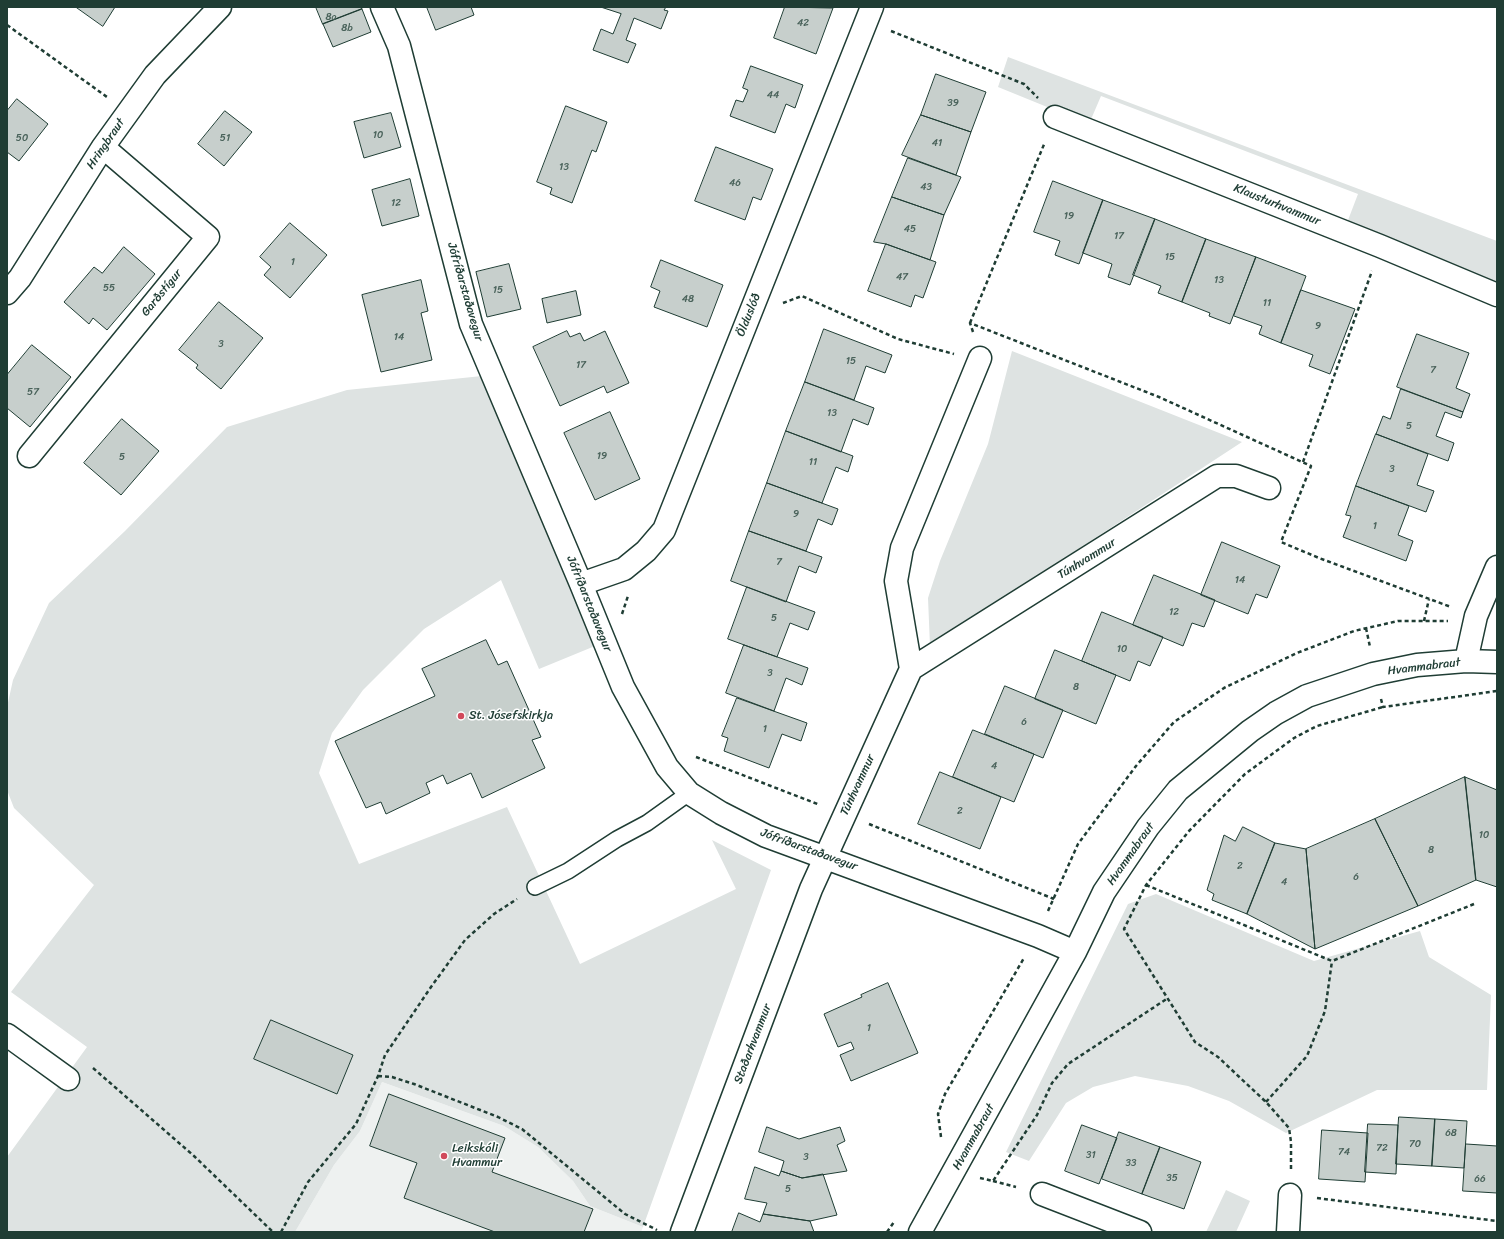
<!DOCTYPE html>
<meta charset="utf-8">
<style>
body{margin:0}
#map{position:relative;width:1504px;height:1239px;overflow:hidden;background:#fff;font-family:Sriracha,sans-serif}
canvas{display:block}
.frame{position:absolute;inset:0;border:8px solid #1f3d34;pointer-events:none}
</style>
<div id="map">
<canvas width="1504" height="1239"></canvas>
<div class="frame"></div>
</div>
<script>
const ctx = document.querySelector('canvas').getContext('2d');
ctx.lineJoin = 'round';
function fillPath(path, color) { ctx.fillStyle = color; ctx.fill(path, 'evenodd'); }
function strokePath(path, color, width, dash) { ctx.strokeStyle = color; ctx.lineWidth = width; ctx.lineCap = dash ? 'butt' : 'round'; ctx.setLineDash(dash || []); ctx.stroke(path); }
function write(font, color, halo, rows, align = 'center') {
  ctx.font = font + ' Sriracha,sans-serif'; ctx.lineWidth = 3; ctx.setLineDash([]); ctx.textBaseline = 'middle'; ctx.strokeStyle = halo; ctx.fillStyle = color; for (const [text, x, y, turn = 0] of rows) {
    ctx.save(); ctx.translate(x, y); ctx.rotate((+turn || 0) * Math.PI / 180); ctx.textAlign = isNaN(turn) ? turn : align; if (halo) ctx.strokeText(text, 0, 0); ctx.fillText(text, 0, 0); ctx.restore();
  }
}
const built = new Path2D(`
 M 382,1082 L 504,1126 L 538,1147 L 573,1181 L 590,1206 L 643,1227 L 641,1232 L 295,1232 L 334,1165 L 360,1131 Z`);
const green = new Path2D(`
 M 1008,57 L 1497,241 L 1497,289 L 1345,228 L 1358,194 L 1101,96 L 1089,124 L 998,87 Z
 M 1012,351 L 1242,442 L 930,646 L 928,598 L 940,561 L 988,444 Z
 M 482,376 L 595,646 L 539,669 L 501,580 L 424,629 L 363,690 L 332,733 L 319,773 L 359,864 L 507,807 L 580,964 L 736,889 L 712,840 L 771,870 L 643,1227 L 590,1206 L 573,1181 L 538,1147 L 504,1126 L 382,1082 L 360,1131 L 334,1165 L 295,1232 L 7,1232 L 7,1157 L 87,1047 L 11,992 L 94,885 L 14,808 L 7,790 L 7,707 L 13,680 L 49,603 L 125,531 L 227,427 L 347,390 Z
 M 1156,894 L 1314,961 L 1420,931 L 1429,957 L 1491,995 L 1487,1090 L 1377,1090 L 1286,1133 L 1229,1101 L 1188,1086 L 1135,1076 L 1093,1087 L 1066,1103 L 1029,1161 L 1006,1152 L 1128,904 Z
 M 1226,1190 L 1250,1201 L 1236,1232 L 1206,1232 Z`);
const building = new Path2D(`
 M 76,7 L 115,7 L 103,26 Z
 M 316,7 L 361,7 L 362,9 L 323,24 Z
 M 427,7 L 471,7 L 474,15 L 436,30 Z
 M 601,7 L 666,7 L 664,10 L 668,11 L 661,29 L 634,18 L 626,40 L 636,44 L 628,63 L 593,50 L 601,29 L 613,34 L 621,14 Z
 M 785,7 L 833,8 L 816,54 L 774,38 Z
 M 362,9 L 371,32 L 333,47 L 323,24 Z
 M 751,66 L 803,85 L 795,108 L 786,104 L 775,133 L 730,116 L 736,100 L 743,102 L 748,90 L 743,88 Z
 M 936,74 L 986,92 L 971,132 L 921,115 Z
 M 17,99 L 48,124 L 19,161 L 7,152 L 7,111 Z
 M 566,106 L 607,122 L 596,152 L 592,150 L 572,203 L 550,194 L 552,188 L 537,182 Z
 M 225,111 L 252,132 L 224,166 L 198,144 Z
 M 391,113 L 401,147 L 364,158 L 354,122 Z
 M 921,115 L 971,132 L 956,175 L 902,155 Z
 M 716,147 L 773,169 L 761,200 L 753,197 L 745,220 L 695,201 Z
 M 908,158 L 961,177 L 944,215 L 892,197 Z
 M 410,179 L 419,216 L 382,226 L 372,190 Z
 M 1053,181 L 1103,200 L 1079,264 L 1055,255 L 1060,241 L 1034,232 Z
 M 892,197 L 944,215 L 930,260 L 886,244 L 874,242 Z
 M 1103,200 L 1155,219 L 1130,285 L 1108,277 L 1112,264 L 1083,253 Z
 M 1155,219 L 1206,239 L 1182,302 L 1158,293 L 1161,286 L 1133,275 Z
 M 290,223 L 327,255 L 290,298 L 264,275 L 271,267 L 260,257 Z
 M 1206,239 L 1256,257 L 1230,324 L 1209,316 L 1210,313 L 1182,302 Z
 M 886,244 L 936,262 L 923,298 L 915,295 L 911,307 L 868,291 Z
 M 124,247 L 155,274 L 107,330 L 93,318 L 89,324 L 64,302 L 94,267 L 102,273 Z
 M 1256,257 L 1306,276 L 1281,343 L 1259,334 L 1262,326 L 1234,316 Z
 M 661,260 L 723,285 L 707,327 L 654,307 L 660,291 L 651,287 Z
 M 509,264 L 521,309 L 487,317 L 476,272 Z
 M 421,280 L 428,311 L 421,313 L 432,360 L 381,372 L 362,295 Z
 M 1301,290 L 1355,309 L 1330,374 L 1309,366 L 1313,355 L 1281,343 Z
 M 576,291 L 581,315 L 547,323 L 542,299 Z
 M 219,302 L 263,338 L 221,389 L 196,368 L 198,365 L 179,350 Z
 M 824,329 L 892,355 L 885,373 L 866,366 L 854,400 L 805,382 Z
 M 567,331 L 570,337 L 580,333 L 584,341 L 605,331 L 629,383 L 607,393 L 604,386 L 560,406 L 533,347 Z
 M 1417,334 L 1469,353 L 1456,388 L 1470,394 L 1463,412 L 1397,387 Z
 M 32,345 L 71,377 L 30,427 L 7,408 L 7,375 Z
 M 805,382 L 874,408 L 868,425 L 853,419 L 841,452 L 786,431 Z
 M 1401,389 L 1463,412 L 1461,418 L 1445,412 L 1436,436 L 1454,443 L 1448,461 L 1376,434 L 1383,416 L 1390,419 Z
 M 610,412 L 640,479 L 595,500 L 564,433 Z
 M 122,419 L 159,451 L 121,495 L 84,463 Z
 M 786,431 L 853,456 L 848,472 L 836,467 L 822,503 L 767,483 Z
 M 1376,434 L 1428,454 L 1417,485 L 1434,491 L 1426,512 L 1356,486 Z
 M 767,483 L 838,509 L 832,525 L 818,519 L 806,551 L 749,531 Z
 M 1356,486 L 1409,506 L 1398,535 L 1413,541 L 1406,561 L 1343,537 L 1351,516 L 1346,515 Z
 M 749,531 L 822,557 L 816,573 L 799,566 L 786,602 L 731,581 Z
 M 1222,542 L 1280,566 L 1267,598 L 1256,594 L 1248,614 L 1201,595 Z
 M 1154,575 L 1215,600 L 1204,627 L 1192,623 L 1183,646 L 1133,625 Z
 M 747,587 L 815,612 L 808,630 L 790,623 L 777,657 L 728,639 Z
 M 1102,612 L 1163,637 L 1150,666 L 1138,661 L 1130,681 L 1082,661 Z
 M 486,640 L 498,665 L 507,661 L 541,737 L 532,740 L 545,768 L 482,798 L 471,773 L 447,784 L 443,775 L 426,783 L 430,793 L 386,814 L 381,802 L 366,808 L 335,741 L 435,696 L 422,669 Z
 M 744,645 L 808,668 L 802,685 L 786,678 L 774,711 L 726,693 Z
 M 1055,650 L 1116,675 L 1096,724 L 1035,699 Z
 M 1005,686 L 1063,710 L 1043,758 L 985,734 Z
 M 737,698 L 807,723 L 801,741 L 782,734 L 769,768 L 724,751 L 728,738 L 722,736 Z
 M 973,730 L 1034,754 L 1014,802 L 953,777 Z
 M 940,772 L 1001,797 L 980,849 L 918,824 Z
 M 1465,777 L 1497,790 L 1497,887 L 1476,880 Z
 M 1465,777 L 1476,880 L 1418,906 L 1375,819 Z
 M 1375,819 L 1418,906 L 1315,949 L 1306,849 Z
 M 1243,827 L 1275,843 L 1247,914 L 1212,900 L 1214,894 L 1207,890 L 1224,835 L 1235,841 Z
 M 1275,843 L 1306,849 L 1315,949 L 1247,914 Z
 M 888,983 L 918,1053 L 851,1081 L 840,1055 L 854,1049 L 851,1042 L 838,1047 L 824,1014 L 862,997 L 861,995 Z
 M 271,1020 L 353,1055 L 337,1094 L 254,1059 Z
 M 389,1094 L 505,1138 L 492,1172 L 593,1209 L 584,1232 L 495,1232 L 404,1198 L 417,1163 L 370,1146 Z
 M 1399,1117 L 1435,1119 L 1432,1166 L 1396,1164 Z
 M 1435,1119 L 1467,1121 L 1464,1168 L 1432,1166 Z
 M 1368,1124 L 1398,1125 L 1396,1174 L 1365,1172 Z
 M 1082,1125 L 1117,1138 L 1099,1184 L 1065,1171 Z
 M 767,1127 L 799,1139 L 840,1127 L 845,1141 L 837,1145 L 847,1171 L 802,1178 L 781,1171 L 784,1161 L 759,1152 Z
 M 1322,1130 L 1368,1133 L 1365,1182 L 1319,1179 Z
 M 1119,1132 L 1160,1147 L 1142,1194 L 1102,1179 Z
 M 1466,1144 L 1497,1146 L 1497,1193 L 1463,1191 Z
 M 1160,1147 L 1201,1162 L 1184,1209 L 1142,1194 Z
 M 755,1167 L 779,1176 L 781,1171 L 802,1178 L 823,1174 L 837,1215 L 810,1221 L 763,1214 L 767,1203 L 745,1199 Z
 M 739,1213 L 760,1222 L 763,1214 L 810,1221 L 814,1232 L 732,1232 Z`);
const path = new Path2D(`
 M 7,25 L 107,97
 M 891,31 L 1024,84 L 1038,98
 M 783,303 L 802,296 L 898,339 L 954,354
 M 970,323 L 1045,142
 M 973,332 L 970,323 L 1159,397 L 1311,466 L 1281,542 L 1319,558 L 1451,607
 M 1303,462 L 1372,271
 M 622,614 L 628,596
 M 1424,621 L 1429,599
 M 1366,628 L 1370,647
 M 1381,699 L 1383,707 L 1497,691
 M 696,757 L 820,805
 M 869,824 L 1054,899
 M 1146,885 L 1332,961 L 1474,904
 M 1048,911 L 1078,844 L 1136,766 L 1174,722 L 1224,688 L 1297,653 L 1354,631 L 1398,621 L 1448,621
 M 93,1068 L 194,1156 L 273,1232
 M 378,1076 L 392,1077 L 414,1084 L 498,1117 L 522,1129 L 625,1214 L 657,1230
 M 1266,1102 L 1307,1056 L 1325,1011 L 1332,961
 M 941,1137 L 938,1114 L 945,1094 L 1024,958
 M 1291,1169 L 1291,1142 L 1289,1128 L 1266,1102 L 1218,1057 L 1195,1042 L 1124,929 L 1146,885 L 1189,831 L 1245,774 L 1294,738 L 1317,726 L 1383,707
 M 980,1178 L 993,1181 L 1037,1115 L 1052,1083 L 1068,1064 L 1168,998
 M 993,1181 L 1016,1187
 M 1317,1198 L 1497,1221
 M 281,1232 L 308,1182 L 356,1124 L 378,1076 L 385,1055 L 431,987 L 465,940 L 494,914 L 517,899
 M 887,1232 L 894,1222`);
const lane = new Path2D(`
 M 535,887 L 568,871 L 617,839 L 647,823 L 689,793`);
const street = new Path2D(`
 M 382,7 L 399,46 L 471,324 L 581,584 L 623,687 L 667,767 L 689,793 L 721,813 L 766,836 L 1038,936 L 1075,952
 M 1055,117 L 1380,246 L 1497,295
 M 7,293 L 20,278 L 103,147 L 155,75 L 220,7
 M 29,456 L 208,237 L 103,147
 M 581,584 L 624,569 L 646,551 L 664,530 L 872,7
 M 1466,661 L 1476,616 L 1497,567
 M 911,669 L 896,581 L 902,548 L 980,358
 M 7,1035 L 68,1079
 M 1042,1194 L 1140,1232
 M 682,1232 L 811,889 L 911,669 L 1217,476 L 1236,476 L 1269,488
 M 920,1232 L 1075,952 L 1104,892 L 1148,827 L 1178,790 L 1250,731 L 1276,713 L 1307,696 L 1373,674 L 1417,665 L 1466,661 L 1497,662
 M 1288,1232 L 1290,1195`);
const markers = [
 [461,716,4,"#d1495b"],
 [444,1156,4,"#d1495b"]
];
const numberNames = [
 ["8a",331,17],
 ["42",803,23],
 ["8b",347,28],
 ["44",773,95],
 ["39",953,103],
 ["10",378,135],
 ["50",22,138],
 ["51",225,138],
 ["41",937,143],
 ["13",564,167],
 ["46",735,183],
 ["43",926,187],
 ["12",396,203],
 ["19",1069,216],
 ["45",910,229],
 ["17",1119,236],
 ["15",1170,257],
 ["1",293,262],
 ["47",902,277],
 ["13",1219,280],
 ["55",109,288],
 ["15",498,290],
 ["48",688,299],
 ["11",1267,303],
 ["9",1318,326],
 ["14",399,337],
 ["3",221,344],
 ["15",851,361],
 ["17",581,365],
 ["7",1433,370],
 ["57",33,392],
 ["13",832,413],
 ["5",1409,426],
 ["19",602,456],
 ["5",122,457],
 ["11",813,462],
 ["3",1392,469],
 ["9",796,514],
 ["1",1375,526],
 ["7",779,562],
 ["14",1240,580],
 ["12",1174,612],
 ["5",774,618],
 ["10",1122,649],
 ["3",770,673],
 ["8",1076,687],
 ["6",1024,722],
 ["1",765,729],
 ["4",994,766],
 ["2",960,811],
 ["10",1484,835],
 ["8",1431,850],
 ["2",1240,866],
 ["6",1356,877],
 ["4",1284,882],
 ["1",869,1028],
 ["68",1451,1133],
 ["70",1415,1144],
 ["72",1382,1148],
 ["74",1344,1152],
 ["31",1091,1155],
 ["3",806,1157],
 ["33",1131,1163],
 ["35",1172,1178],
 ["66",1480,1179],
 ["5",788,1189]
];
const streetNames = [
 ["Hringbraut",106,144,-56],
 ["Klausturhvammur",1277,205,22],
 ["Jófríðarstaðavegur",465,292,74],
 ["Garðstígur",162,293,-51],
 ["Ölduslóð",749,315,-68],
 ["Túnhvammur",1087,559,-32],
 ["Jófríðarstaðavegur",589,604,68],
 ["Hvammabraut",1424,667,-7],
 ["Túnhvammur",858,785,-65],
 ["Jófríðarstaðavegur",809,850,20],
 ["Hvammabraut",1131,854,-55],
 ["Staðarhvammur",753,1044,-69],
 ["Hvammabraut",974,1137,-61]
];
const poiNames = [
 ["St. Jósefskirkja",469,716],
 ["Leikskóli",452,1149],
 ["Hvammur",452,1163]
];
fillPath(built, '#eef1f0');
fillPath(green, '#dee3e2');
fillPath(building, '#c7cfcc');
strokePath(building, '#1f3d34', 1);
strokePath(lane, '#1f3d34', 18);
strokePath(street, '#1f3d34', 25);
strokePath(path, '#1f3d34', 2.5, [4, 3]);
strokePath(lane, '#fff', 15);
strokePath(street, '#fff', 22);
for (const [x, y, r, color] of markers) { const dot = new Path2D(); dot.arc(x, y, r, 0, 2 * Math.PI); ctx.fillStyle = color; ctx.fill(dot); strokePath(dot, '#fff', 1.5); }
write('10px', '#49625a', null, numberNames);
write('12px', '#1f3d34', '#fff', streetNames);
write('12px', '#1f3d34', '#fff', poiNames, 'left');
</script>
